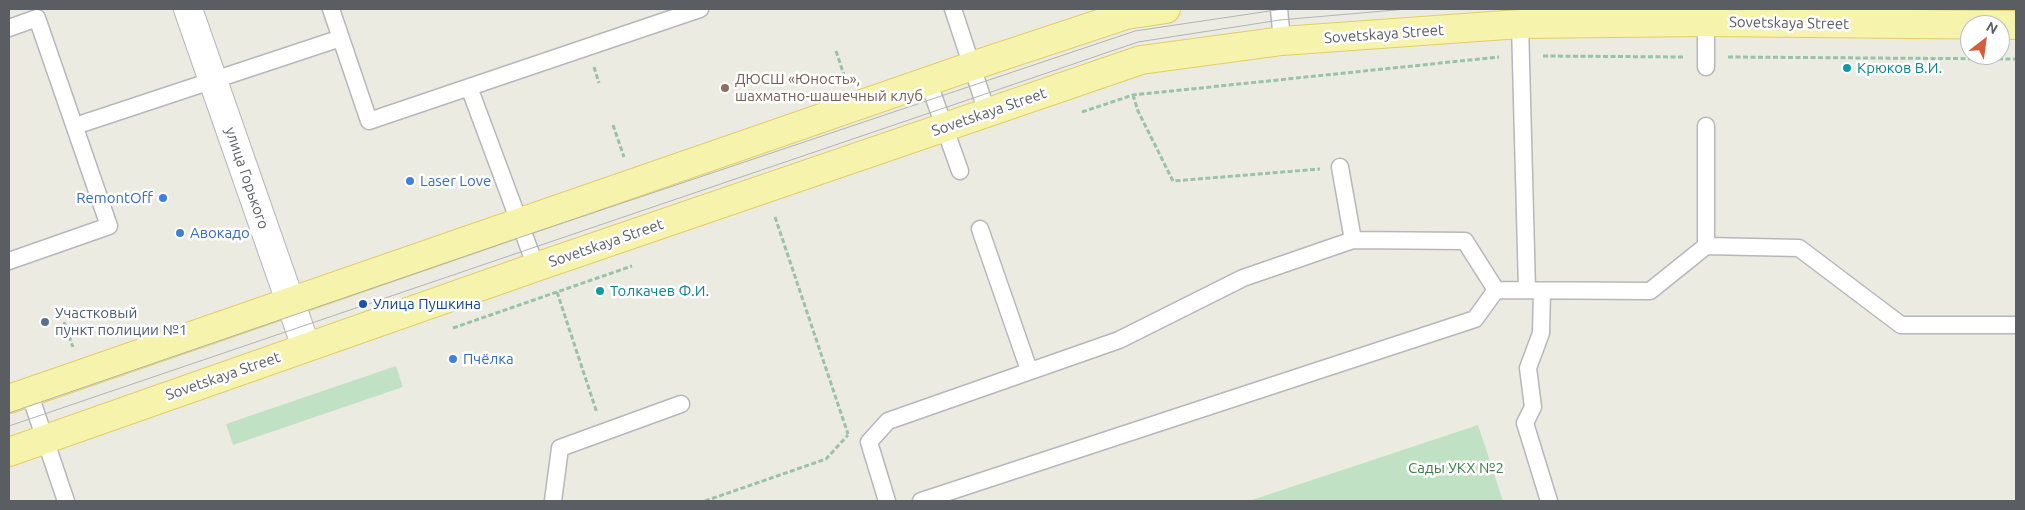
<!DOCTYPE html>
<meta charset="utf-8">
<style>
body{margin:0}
#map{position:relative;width:2025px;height:510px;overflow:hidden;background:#ecebe2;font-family:Ubuntu,sans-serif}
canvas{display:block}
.frame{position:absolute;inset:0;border:10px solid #5a5d61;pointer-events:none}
.north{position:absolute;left:1960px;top:15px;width:50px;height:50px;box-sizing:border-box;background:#fff;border:1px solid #bdbec0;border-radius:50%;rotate:30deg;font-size:14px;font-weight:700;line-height:20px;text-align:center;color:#5a5d61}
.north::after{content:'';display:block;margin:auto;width:18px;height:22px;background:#d65c3e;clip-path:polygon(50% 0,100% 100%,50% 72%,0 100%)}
</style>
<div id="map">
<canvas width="2025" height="510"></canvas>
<div class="frame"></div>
<div class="north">N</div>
</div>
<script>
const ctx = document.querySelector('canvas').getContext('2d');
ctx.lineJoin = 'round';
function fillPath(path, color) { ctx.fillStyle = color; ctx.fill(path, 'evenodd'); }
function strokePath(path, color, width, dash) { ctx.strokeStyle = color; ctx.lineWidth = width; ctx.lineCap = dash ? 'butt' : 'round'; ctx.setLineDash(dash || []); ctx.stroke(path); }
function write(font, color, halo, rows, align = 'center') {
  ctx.font = font + ' Ubuntu,sans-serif'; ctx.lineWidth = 5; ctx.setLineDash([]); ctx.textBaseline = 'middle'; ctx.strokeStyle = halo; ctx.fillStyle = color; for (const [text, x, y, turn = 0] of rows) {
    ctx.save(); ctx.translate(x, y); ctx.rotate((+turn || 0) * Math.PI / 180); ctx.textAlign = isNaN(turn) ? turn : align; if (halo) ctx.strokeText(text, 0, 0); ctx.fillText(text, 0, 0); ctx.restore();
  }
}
const green = new Path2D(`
 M 396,366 L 403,387 L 233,445 L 226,424 Z
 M 1478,425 L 1503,501 L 1249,501 Z`);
const path = new Path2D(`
 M 836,51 L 846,81
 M 1543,56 L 1684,57
 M 1728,57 L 2016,59
 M 594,67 L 599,83
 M 1133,95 L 1138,111 L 1173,181 L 1320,169
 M 1082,112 L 1133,95 L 1499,57
 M 613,125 L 624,157
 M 775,217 L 848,434
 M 557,292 L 597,413
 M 64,322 L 73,347
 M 453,328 L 632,266
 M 705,501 L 826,459 L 848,435`);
const lane = new Path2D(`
 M 331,9 L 369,121 L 700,9
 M 953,9 L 987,112
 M 1279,9 L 1282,41
 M 1520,24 L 1527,290
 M 9,28 L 37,18 L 109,226 L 9,261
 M 1706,67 L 1706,22
 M 928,81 L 960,171
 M 469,87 L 536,267
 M 75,126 L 341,38
 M 1706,126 L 1706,246
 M 1340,167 L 1353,240 L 1465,241 L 1496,290 L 1650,291 L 1706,246 L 1799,248 L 1901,325 L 2016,325
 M 980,229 L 1029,370
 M 1542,291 L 1541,333 L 1528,368 L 1533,407 L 1525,423 L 1549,501
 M 29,392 L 66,501
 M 553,501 L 560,448 L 681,404
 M 887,501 L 869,442 L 888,421 L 1119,340 L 1243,278 L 1353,240
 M 921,501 L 1475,319 L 1496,290`);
const street = new Path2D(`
 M 188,9 L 306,347`);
const primary = new Path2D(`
 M 9,399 L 972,66 L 1126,15 L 1166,9
 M 9,452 L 536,267 L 1141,60 L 1282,41 L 1520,24 L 1706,22 L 2016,25`);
const tram = new Path2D(`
 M 9,413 L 524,236 L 1135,31 L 1283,9
 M 9,426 L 1138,42 L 1280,20 L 1407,9`);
const markers = [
 [1847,68,5,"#0f9aa8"],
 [725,88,5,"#8d6e63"],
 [410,181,5,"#3f7fe0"],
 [163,198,5,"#3f7fe0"],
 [180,233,5,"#3f7fe0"],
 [600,291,5,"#0f9aa8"],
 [363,304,5,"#1a4fb4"],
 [45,322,5,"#5c6f8a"],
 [453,359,5,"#3f7fe0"]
];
const streetNames = [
 ["Sovetskaya Street",1789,23,1],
 ["Sovetskaya Street",1384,34,-4],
 ["Sovetskaya Street",989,112,-19],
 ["улица Горького",247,178,71],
 ["Sovetskaya Street",606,243,-19],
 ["Sovetskaya Street",223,376,-19]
];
const cultureNames = [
 ["Крюков В.И.",1857,68],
 ["Толкачев Ф.И.",610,291]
];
const educationNames = [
 ["ДЮСШ «Юность»,",735,79],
 ["шахматно-шашечный клуб",735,96]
];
const shopNames = [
 ["Laser Love",420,181],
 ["RemontOff",153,198,"right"],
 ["Авокадо",190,233],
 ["Пчёлка",463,359]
];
const transitNames = [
 ["Улица Пушкина",373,304]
];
const serviceNames = [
 ["Участковый",55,313],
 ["пункт полиции №1",55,330]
];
const parkNames = [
 ["Сады УКХ №2",1456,468]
];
fillPath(green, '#c1e1c5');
strokePath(lane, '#b5b7bb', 19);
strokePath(street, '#b5b7bb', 30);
strokePath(primary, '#e2ce65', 30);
strokePath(path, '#9ac1aa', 3, [5, 2.5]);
strokePath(lane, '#fff', 16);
strokePath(street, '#fff', 28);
strokePath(primary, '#f6f3ad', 28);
strokePath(tram, '#b2b3b3', 1);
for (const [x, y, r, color] of markers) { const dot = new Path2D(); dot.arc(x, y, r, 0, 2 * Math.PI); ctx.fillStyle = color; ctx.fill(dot); strokePath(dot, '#fff', 2); }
write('15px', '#5a5d61', '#fff', streetNames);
write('15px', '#0d838f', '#fff', cultureNames, 'left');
write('15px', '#785e54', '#fff', educationNames, 'left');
write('15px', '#366cbe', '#fff', shopNames, 'left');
write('15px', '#164399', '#fff', transitNames, 'left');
write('15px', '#4e5e75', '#fff', serviceNames, 'left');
write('15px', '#3d7e48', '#fff', parkNames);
</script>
